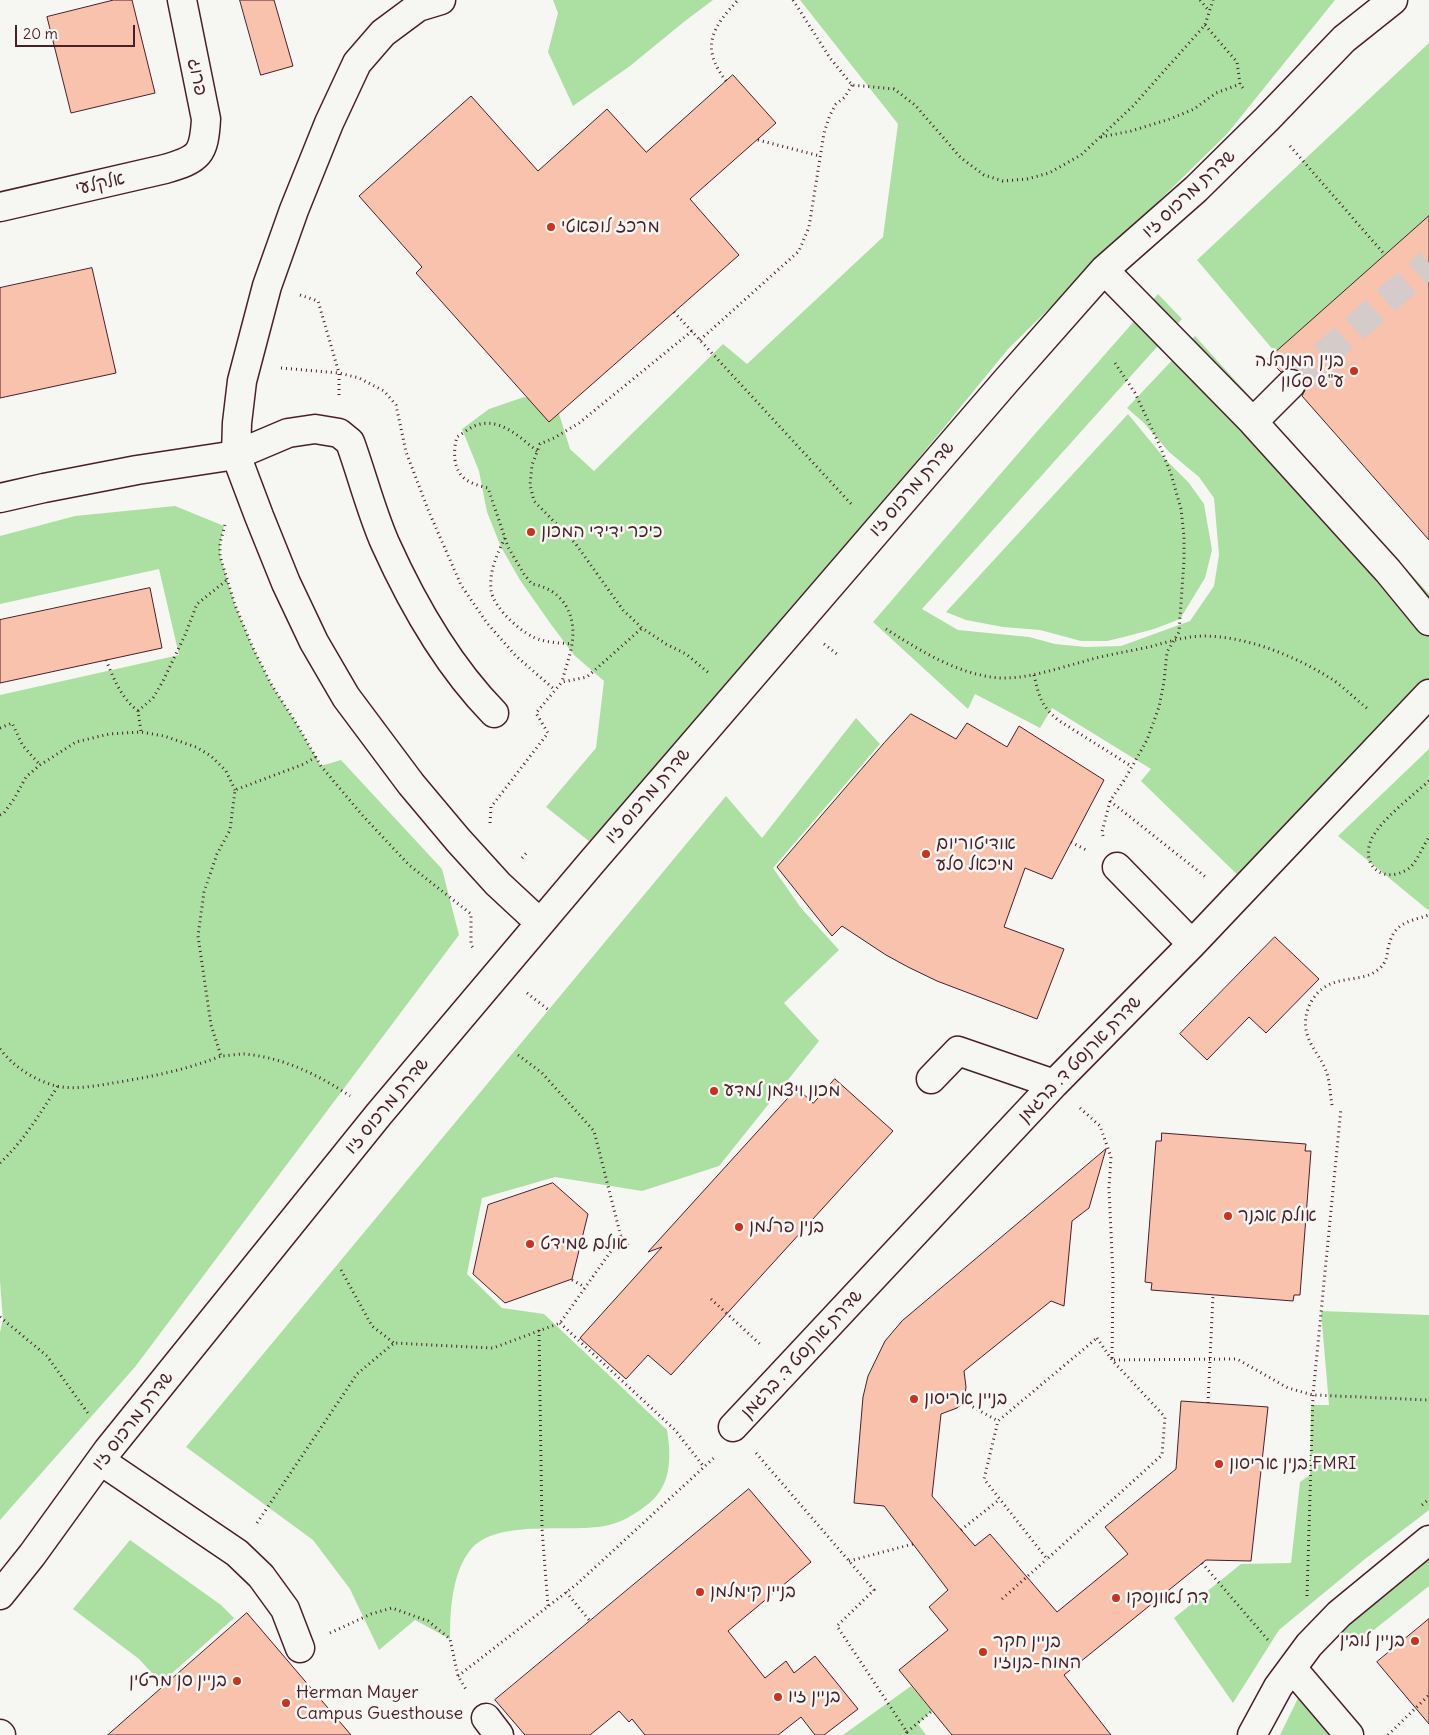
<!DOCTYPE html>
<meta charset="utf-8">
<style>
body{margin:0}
#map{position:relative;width:1429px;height:1735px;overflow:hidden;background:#f6f6f2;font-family:Delius,sans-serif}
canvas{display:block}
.scale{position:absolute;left:15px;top:25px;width:120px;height:22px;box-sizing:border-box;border:2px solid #4a1f2b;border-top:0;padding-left:6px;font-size:15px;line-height:18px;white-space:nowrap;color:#4a1f2b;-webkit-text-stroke:4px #f6f6f2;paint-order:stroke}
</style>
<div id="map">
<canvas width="1429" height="1735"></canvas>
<div class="scale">20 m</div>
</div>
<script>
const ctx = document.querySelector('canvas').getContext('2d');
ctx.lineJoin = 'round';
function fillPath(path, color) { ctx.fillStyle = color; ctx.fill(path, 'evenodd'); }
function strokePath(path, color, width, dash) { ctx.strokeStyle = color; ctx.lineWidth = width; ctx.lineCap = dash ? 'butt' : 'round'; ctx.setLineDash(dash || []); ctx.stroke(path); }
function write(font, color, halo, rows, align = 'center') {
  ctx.font = font + ' Delius,"Playpen Sans Hebrew",sans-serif'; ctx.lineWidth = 5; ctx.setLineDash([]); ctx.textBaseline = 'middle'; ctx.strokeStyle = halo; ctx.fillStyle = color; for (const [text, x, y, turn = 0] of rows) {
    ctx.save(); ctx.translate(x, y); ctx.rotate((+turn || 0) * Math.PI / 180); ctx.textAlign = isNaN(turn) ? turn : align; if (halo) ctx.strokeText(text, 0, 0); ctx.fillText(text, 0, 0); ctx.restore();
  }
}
const green = new Path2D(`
 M 553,0 L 713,0 L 685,21 L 630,66 L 573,106 L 548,52 L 558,13 Z
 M 800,0 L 1335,0 L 1227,134 L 1008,349 L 879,507 L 609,857 L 546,807 L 596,748 L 604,681 L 574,655 L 550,623 L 520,580 L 501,547 L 487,512 L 479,471 L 462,429 L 489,409 L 524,397 L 556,404 L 570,449 L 594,471 L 723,344 L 747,364 L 883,237 L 898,124 Z
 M 1429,43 L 1429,218 L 1385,255 L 1280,358 L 1197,260 Z
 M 1158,294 L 1182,319 L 922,609 L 958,630 L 1029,637 L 1055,644 L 1086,647 L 1121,646 L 1190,621 L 1214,586 L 1219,555 L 1214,498 L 1199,477 L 1169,452 L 1144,423 L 1127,408 L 1195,336 L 1429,594 L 1429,712 L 1248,885 L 1141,781 L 1151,769 L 1052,708 L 1040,728 L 975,694 L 968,709 L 873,622 L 1034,435 Z
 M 1128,414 L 1165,459 L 1189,483 L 1204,504 L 1212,550 L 1205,578 L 1180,619 L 1154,629 L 1124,637 L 1107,641 L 1081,641 L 1040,630 L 1003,627 L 966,620 L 946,612 Z
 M 175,506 L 224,526 L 220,543 L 220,556 L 235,605 L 252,646 L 271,684 L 296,723 L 321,766 L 341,760 L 442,869 L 459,935 L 135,1367 L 0,1520 L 0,1332 L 3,1320 L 0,1281 L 0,695 L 179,655 L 159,569 L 0,604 L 0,536 L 75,516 Z
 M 856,718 L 880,744 L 773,868 L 801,908 L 839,950 L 784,1003 L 819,1041 L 719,1166 L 642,1191 L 555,1177 L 482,1198 L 467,1274 L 502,1308 L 544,1314 L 667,1430 C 672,1461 671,1489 643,1508 C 632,1516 621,1522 609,1525 C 571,1534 500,1518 472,1548 C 452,1571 450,1610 450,1639 L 415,1620 L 379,1650 L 350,1589 L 313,1540 L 186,1447 L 726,796 L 762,838 Z
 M 1429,749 L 1429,909 L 1428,910 L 1338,836 Z
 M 1321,1311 L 1429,1315 L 1429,1510 L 1365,1559 L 1279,1630 L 1233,1703 L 1174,1618 L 1241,1564 L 1291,1563 L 1300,1482 L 1310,1475 L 1311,1405 L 1329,1405 Z
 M 130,1540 L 221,1605 L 234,1618 L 161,1683 L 139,1659 L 73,1609 Z
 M 1429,1558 L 1429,1586 L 1360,1641 L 1323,1634 Z
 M 911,1686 L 932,1711 L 918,1724 L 926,1735 L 843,1735 Z
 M 1301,1692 L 1336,1735 L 1280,1735 Z`);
const building = new Path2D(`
 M 114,0 L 132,0 L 155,93 L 71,113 L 47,17 Z
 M 240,0 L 274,0 L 293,66 L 261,75 Z
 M 733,75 L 776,123 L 690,199 L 739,255 L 549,422 L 416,273 L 422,267 L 359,196 L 471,96 L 538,171 L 607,109 L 646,152 Z
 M 1429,216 L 1429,540 L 1302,396 L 1306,388 L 1306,380 L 1302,373 L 1295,369 L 1287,369 L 1281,372 L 1268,359 Z
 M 92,268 L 116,373 L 0,398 L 0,288 Z
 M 150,588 L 162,648 L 0,683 L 0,620 Z
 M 911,714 L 956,739 L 967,723 L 1007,747 L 1019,726 L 1104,780 L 1052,879 L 1025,868 L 1004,927 L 1064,949 L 1037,1019 L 937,981 L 908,967 L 886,955 L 842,926 L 832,936 L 777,867 L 884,743 Z
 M 1275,937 L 1319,979 L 1266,1033 L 1249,1017 L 1207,1060 L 1180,1034 Z
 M 835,1079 L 893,1131 L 671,1375 L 648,1355 L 626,1379 L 580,1338 L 662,1247 L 648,1252 L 797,1088 L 813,1103 Z
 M 1162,1133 L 1306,1144 L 1305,1151 L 1311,1151 L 1300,1295 L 1294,1295 L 1293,1301 L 1151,1290 L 1152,1283 L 1145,1282 L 1156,1141 L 1161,1141 Z
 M 1106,1149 L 1089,1208 L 1072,1221 L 1064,1306 L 1051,1301 L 964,1371 L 966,1387 L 964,1402 L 957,1408 L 941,1414 L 932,1496 L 975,1546 L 990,1534 L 1057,1612 L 1128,1554 L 1105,1527 L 1176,1469 L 1181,1401 L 1268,1407 L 1251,1561 L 1206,1560 L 1064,1675 L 1111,1735 L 952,1735 L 899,1670 L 948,1630 L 929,1607 L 948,1590 L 884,1506 L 854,1503 L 863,1397 L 868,1376 L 885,1341 L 902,1321 Z
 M 553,1183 L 588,1214 L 572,1279 L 505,1303 L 473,1274 L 488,1205 Z
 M 749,1489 L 811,1562 L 728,1631 L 765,1678 L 786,1661 L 794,1673 L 815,1656 L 858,1709 L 824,1735 L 815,1735 L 801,1717 L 778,1735 L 645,1735 L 632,1719 L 629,1722 L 619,1711 L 590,1735 L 525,1735 L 495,1700 Z
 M 247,1613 L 351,1735 L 108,1735 Z
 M 1429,1619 L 1429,1724 L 1377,1662 Z`);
const minorTunnel = new Path2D(`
 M 1291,384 L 1429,263`);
const path = new Path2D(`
 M 793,0 L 830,58 L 852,85 L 894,89 L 915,105 L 961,158 L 984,175 L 1003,181 L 1027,179 L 1049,173 L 1081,155 L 1133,106 L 1205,25 L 1213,0
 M 1200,0 L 1209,11
 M 1205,25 L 1237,62 L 1240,84 L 1245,91
 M 726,81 C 700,47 712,28 738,0
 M 1101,137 L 1131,131 L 1170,119 L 1194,109 L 1216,93 L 1240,84
 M 758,140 L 820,156
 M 1290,146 L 1385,255
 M 300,295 L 318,301 L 339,373 L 339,397
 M 674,312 L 853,506
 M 692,331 L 579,423 L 554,438 L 540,444 L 532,465 L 530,485 L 534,501 L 575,543 L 623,610 L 642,628 L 666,644 L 686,654 L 710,674
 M 700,340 L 799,251 L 809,227 L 824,133 L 830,115 L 836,104 L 845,97 L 852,85
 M 281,368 L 339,373 L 359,378 L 384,391 L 396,405 L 406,452 L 429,512 L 461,585 L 487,623 L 516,656 L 555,690
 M 537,451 C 518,436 499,416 474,426 C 468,429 462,434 457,437 C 453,450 453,470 465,479 C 472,484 480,486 488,488 L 508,547 L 524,574 L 532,584 C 562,589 577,614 572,644 C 570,657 565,669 562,682
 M 225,525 L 220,543 L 220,556 L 235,605 L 252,646 L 271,684 L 296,723 L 321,766 L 363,816 L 409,865 L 471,914 L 471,945 L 474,949
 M 505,538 C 497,554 489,571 491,590 C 493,608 524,636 541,640 C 551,643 562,643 572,644
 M 886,629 C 916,648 949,669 985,676 C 1017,683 1051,670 1082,662 C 1104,655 1126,652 1149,647 C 1167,642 1186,636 1205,636 C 1248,637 1293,655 1330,678 C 1343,686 1355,699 1368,709
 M 824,644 L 837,654
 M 106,660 C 114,679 121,698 138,711 L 141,732
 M 1034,675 C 1039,696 1041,706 1058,720 L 1131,766
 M 138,711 L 153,698 L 163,681 L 185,635 L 197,604 L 227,580
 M 0,728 L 12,723 L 23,746 L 40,765
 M 316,757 L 304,764 L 235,790 L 230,830 L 217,854 L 204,892 L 198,936 L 211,1025 L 221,1056 C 228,1056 237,1054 244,1054 C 282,1057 319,1075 350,1096
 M 1429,781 C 1412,796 1382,819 1372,838 C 1359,865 1383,885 1408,869 C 1416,864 1423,846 1429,837
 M 1110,801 L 1207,878
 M 0,815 L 4,813 L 14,799 L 26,777 L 40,765 L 76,742 L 109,734 L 141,732 L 164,736 L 196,747 L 211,756 L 226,771 L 235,790
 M 490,823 L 491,807 L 548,733 L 536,713 L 562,682 L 587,677 L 642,628
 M 1103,836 L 1102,832 L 1110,801 L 1125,779 L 1147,740 L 1159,707 L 1164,682 L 1167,652 L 1179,632 L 1184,560 L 1184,536 L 1181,509 L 1171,474 L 1159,444 L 1135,393 L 1115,363
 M 1071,842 L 1088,851
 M 522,858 L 528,851
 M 527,993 L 550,1011
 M 0,1049 C 14,1067 34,1080 56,1086 C 75,1090 95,1086 113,1083 C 150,1077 186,1070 221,1056
 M 1332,1105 C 1330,1094 1330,1081 1326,1071 C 1322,1059 1312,1049 1308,1037 C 1301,1019 1309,997 1325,987 C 1341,976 1364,982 1379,969 C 1386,963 1387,957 1388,949 C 1393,923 1407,922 1429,915
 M 1080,1108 L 1100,1126 L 1111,1157 L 1109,1188 L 1113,1277 L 1112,1360 L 1237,1359 L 1288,1388 L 1313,1395 L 1429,1400
 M 0,1163 C 24,1141 40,1113 58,1086
 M 621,1237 L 630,1247
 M 341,1270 L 372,1326 L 394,1343
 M 572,1280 L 585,1287
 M 711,1299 L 761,1345
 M 0,1317 L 47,1356 L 90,1416
 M 560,1323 L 675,1430 L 704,1467
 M 539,1330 L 542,1529 L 548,1606
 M 1097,1338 L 1112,1360 L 1165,1417 L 1162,1455 L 1047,1559 L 984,1479 L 998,1421 Z
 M 964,1402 L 998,1421
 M 1208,1403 L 1213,1295
 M 756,1453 L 874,1590 L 837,1626 L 907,1732 L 905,1735
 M 1422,1505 L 1429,1499
 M 257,1523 L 357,1374 L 394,1343 L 493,1348 L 560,1323 L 621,1237 L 594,1131 L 542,1073 L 518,1055
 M 961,1530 L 1000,1499
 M 849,1561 L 913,1544
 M 1202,1563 L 1268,1640
 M 566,1592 L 590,1621
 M 1307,1596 L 1313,1395 L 1341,1108
 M 1002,1599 L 1047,1559
 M 330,1633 L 371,1614 L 392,1608 L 428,1621 L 450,1639 L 458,1676 L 467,1691
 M 458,1676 L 577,1584 L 716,1456
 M 907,1732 L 932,1711
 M 1388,1735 L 1429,1695`);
const minor = new Path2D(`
 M 441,0 L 418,7 L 383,33 L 357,63 L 329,123 L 294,210 L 267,286 L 242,381 L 237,423 L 236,455 L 259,516 L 286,583 L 314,642 L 346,697 L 411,784 L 458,840 L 498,884 L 540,923
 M 0,207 L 165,169 C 199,159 204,155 206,119 L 182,0
 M 1104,270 L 1253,422 L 1388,571 L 1429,621
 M 1253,422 L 1291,384
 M 0,498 L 44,488 L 137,470 L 236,455 L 288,433 L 315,429 L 339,433 L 350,442 C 362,475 371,511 385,543 C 412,603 448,666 494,713
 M 1117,867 L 1192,944
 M 931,1079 L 958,1051 L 1054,1084
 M 733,1427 L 1054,1084 L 1192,944 L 1429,694
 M 101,1461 L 237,1553 L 261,1576 L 285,1609 L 300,1648
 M 0,1595 L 32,1555 L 108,1450 L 379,1114 L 591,863 L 1006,381 L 1104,270 L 1196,189 L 1267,119 L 1344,39 L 1393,0
 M 1292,1668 L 1349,1735
 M 486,1718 L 499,1735
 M 0,1734 L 1,1735
 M 1252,1735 L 1278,1687 L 1309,1645 L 1339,1614 L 1429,1540`);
const markers = [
 [551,227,5,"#c8321e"],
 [1354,371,5,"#c8321e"],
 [531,532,5,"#c8321e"],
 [926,854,5,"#c8321e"],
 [714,1091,5,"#c8321e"],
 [1228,1216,5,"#c8321e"],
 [739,1227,5,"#c8321e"],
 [530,1244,5,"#c8321e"],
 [914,1399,5,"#c8321e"],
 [1219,1464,5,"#c8321e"],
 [700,1592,5,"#c8321e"],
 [1116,1598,5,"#c8321e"],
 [1415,1641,5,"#c8321e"],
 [983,1652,5,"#c8321e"],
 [237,1681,5,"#c8321e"],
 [778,1697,5,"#c8321e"],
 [286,1703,5,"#c8321e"]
];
const streetNames = [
 ["פרוג",197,77,79],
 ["אלקלעי",100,184,-13],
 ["שדרת מרכוס זיו",1189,194,-43],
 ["שדרת מרכוס זיו",912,489,-49],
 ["שדרת מרכוס זיו",648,796,-49],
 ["שדרת ארנסט ד. ברגמן",1080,1059,-46],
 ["שדרת מרכוס זיו",387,1106,-50],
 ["שדרת ארנסט ד. ברגמן",802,1354,-47],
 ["שדרת מרכוס זיו",133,1421,-52]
];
const poiNames = [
 ["מרכז לופאטי",561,227],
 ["בנין המנהלה",1344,361,"right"],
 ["ע\"ש סטון",1344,382,"right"],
 ["כיכר ידידי המכון",541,532],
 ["אודיטוריום",936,844],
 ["מיכאל סלע",936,865],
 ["מכון ויצמן למדע",724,1091],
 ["אולם אבנר",1238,1216],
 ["בנין פרלמן",749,1227],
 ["אולם שמידט",540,1244],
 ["בניין אריסון",924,1399],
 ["בנין אריסון FMRI",1229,1464],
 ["בניין קימלמן",710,1592],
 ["דה לאונסקו",1126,1598],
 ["בניין לובין",1405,1641,"right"],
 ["בניין חקר",993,1642],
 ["המוח-בנוזיו",993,1663],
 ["בניין סן מרטין",227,1681,"right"],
 ["Herman Mayer",296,1693],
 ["Campus Guesthouse",296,1714],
 ["בניין זיו",788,1697]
];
fillPath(green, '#ace0a2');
fillPath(building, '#f9c2ac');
strokePath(building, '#4a1f2b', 1);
strokePath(minorTunnel, '#d4cbca', 28, [28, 14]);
strokePath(minor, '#4a1f2b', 31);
strokePath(path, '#4a1f2b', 3, [1, 4]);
strokePath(minor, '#f6f6f2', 28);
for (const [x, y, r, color] of markers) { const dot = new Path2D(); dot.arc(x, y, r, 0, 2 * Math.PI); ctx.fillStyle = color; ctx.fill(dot); strokePath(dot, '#f6f6f2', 2); }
write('18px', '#4a1f2b', '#f6f6f2', streetNames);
write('18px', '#4a1f2b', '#f6f6f2', poiNames, 'left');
</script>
